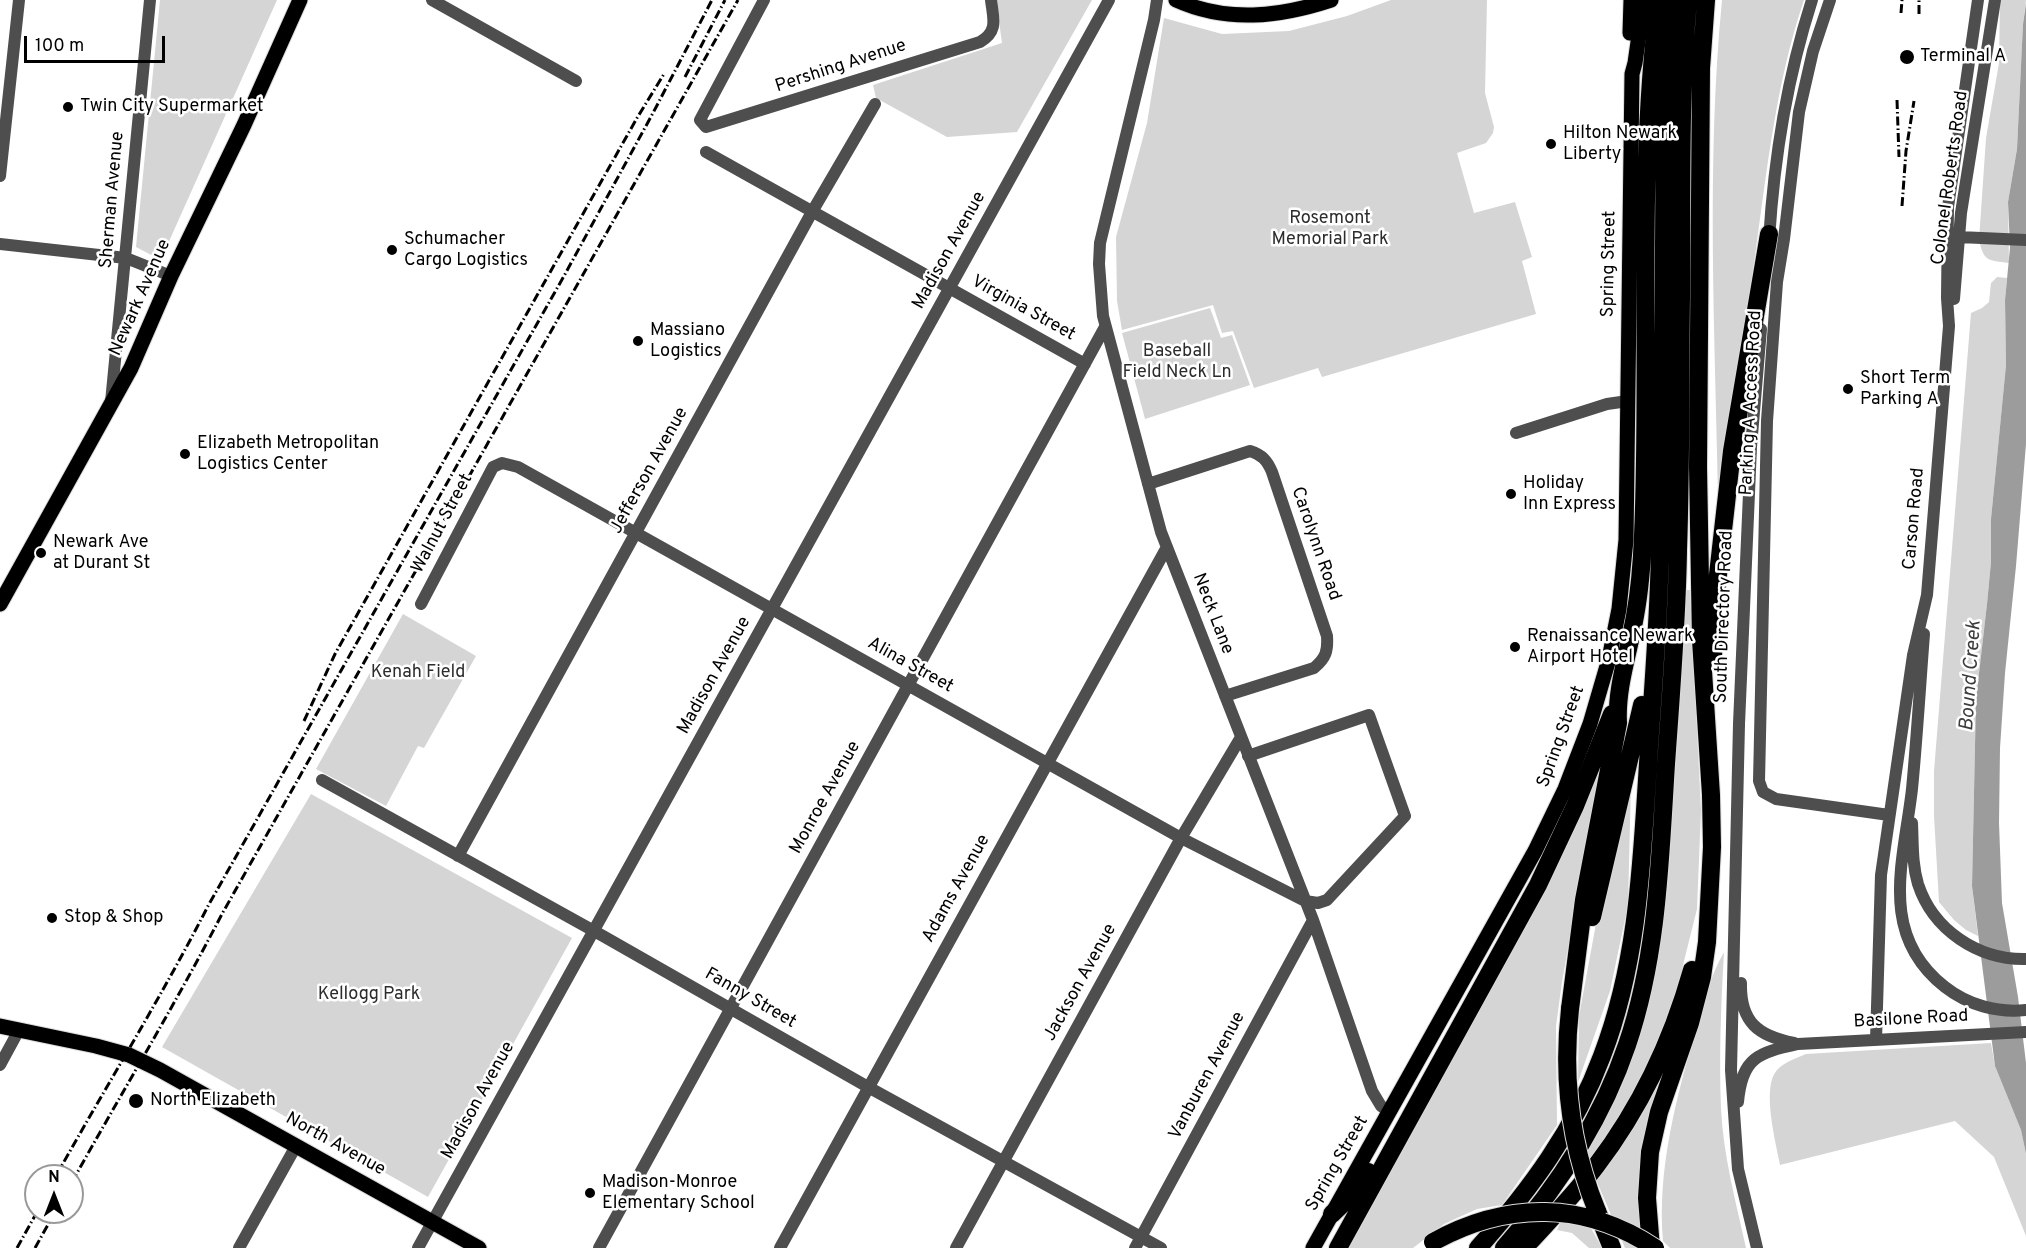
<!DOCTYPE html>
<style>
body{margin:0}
#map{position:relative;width:2026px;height:1248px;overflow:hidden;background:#fff;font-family:Overpass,sans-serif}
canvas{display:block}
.north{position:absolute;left:24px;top:1164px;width:60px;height:60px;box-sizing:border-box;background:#fff;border:2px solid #999;border-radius:50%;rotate:0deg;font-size:16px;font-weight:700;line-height:24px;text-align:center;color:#000}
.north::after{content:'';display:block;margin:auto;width:21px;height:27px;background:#000;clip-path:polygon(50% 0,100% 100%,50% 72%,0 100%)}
.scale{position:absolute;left:24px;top:36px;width:141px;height:27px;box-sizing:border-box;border:3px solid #000;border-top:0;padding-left:8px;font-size:18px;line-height:21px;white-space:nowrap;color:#000;-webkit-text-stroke:4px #fff;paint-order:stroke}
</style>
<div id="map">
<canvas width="2026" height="1248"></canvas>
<div class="north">N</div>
<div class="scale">100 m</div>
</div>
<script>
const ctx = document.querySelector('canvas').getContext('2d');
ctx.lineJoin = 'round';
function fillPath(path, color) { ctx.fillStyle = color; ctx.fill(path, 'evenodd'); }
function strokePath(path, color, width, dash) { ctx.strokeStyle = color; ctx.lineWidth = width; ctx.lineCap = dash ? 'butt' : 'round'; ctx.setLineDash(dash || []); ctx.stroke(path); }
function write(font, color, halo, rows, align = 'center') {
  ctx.font = font + ' Overpass,sans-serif'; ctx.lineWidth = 5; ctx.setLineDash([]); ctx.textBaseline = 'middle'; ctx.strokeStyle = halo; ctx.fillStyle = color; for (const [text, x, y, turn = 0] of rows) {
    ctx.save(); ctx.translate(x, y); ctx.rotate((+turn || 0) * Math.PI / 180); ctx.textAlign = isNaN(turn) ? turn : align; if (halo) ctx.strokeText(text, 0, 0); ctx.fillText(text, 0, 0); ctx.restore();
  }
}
const green = new Path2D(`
 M 160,0 L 277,0 L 162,257 L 157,258 L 136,247 Z
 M 996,0 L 1092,0 L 1017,132 L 947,137 L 876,98 L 873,85 L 1002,43 Z
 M 1391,0 L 1487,0 L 1485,93 L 1494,127 L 1493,133 L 1486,143 L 1457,153 L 1474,213 L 1515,202 L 1532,257 L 1522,261 L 1536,314 L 1322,377 L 1318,368 L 1254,388 L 1233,331 L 1222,333 L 1213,305 L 1122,330 L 1117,301 L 1116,237 L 1147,123 L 1164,18 L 1222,34 L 1289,31 L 1347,16 Z
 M 1722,0 L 1804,0 C 1776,82 1767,170 1755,256 C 1744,336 1730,416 1718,496 C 1715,332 1706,163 1722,0 Z
 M 2000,0 L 2026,0 L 2023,24 L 2017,149 L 2008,202 L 2009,263 C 1988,260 1984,262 1979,240 L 1986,138 L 1999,63 Z
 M 1997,277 L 2007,278 L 2005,300 L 2006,365 L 1991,519 L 1991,562 L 1987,604 L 1976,699 L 1972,886 L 1978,936 L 1966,930 L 1954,920 L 1939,902 L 1934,816 L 1934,771 L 1971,313 L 1982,308 L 1989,302 L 1991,283 Z
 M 1210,308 L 1221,338 L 1232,335 L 1250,385 L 1145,419 L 1122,333 Z
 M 1683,590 L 1690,590 L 1701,810 L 1697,909 L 1670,1017 L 1638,1090 L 1590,1161 L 1586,1146 L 1644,1013 Z
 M 403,614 L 476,656 L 424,748 L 418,746 L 386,806 L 316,769 Z
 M 1599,773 L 1562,982 L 1556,1026 L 1557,1125 L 1502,1205 L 1477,1209 L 1444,1224 L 1413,1248 L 1344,1248 L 1534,907 Z
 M 1631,782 L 1628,905 L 1610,991 L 1578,1082 L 1579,1016 L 1598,913 Z
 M 311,794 L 572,938 L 428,1197 L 162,1047 Z
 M 1724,952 C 1721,1004 1719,1056 1721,1108 C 1723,1155 1736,1202 1746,1248 L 1670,1248 L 1663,1241 C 1657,1170 1676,1098 1696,1030 C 1704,1003 1710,976 1724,952 Z
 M 1991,1043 L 1995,1066 L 2021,1130 L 2026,1154 L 2026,1236 L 1994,1157 L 1955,1121 L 1780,1165 C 1776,1143 1761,1087 1777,1070 C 1784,1062 1797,1058 1806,1054 Z
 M 1665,1067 L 1644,1135 L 1640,1204 L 1644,1248 L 1625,1248 L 1595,1177 Z
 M 1561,1221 L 1591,1228 L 1602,1248 L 1589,1248 L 1572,1233 L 1557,1230 Z`);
const water = new Path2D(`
 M 2026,3 L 2026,444 L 2016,566 L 2005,673 L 2000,748 L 1999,823 L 2002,903 L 2018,997 L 2026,1063 L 2026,1154 L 2021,1130 L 1995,1066 L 1972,886 L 1976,699 L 1987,604 L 1991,562 L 1991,519 L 2006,365 L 2005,300 L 2010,248 L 2008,202 L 2017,149 L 2023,24 Z`);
const minor = new Path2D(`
 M 432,0 L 576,81
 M 764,0 L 700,120 L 706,127 L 980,42 C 999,31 993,18 991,0
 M 1157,0 L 1154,20 L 1100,243 L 1099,264 L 1103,316 L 1161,532 L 1313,920 L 1372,1091 L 1381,1106 L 1390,1112
 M 1830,0 L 1813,51 L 1799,112 L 1784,239 L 1777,282 L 1767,421 L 1759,781 L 1763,792 L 1776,799 L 1889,815
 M 706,152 L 1085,364
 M 0,176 L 19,0
 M 1959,237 L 2026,240
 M 1769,240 C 1774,158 1787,78 1812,0
 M 0,244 L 126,258 L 171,276
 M 1954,299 L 1961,213 L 1995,0
 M 111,402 L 150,0
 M 1516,433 L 1607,404 L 1628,401
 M 1148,484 L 1250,451 C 1262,455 1267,460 1272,472 L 1327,636 C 1328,651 1326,658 1314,668 L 1225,696
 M 421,604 L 493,467 L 502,463 L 518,467 L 1181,838 L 1305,901 L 1318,903 L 1327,900 L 1405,816 L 1369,715 L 1248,756
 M 1924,634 C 1920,686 1917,737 1912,789 C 1904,860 1877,934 1945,987 C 1968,1005 1997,1013 2026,1010
 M 322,780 L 603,936 L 868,1087 L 1161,1248
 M 1912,823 C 1913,844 1912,864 1918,884 C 1933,930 1978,960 2026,959
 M 458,856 L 812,212 L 875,104
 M 1741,983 C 1740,1022 1758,1036 1794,1043
 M 1876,1040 L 1881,875 L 1913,655 L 1927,595 L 1949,326 L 1947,298 L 1948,207 L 1978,0
 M 0,1065 L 19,1030
 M 1738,1102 C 1742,1057 1758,1053 1798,1044 L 2026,1032
 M 239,1248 L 296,1146
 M 418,1248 L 1109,0
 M 599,1248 L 1105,327
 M 780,1248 L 1167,547
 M 956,1248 L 1181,838 L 1241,737
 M 1135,1248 L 1313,920
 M 1757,1248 L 1738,1169 L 1731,1070 L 1739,724 L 1751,447 L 1761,329`);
const major = new Path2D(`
 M 1176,0 C 1227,23 1279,17 1331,0
 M 1630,33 L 1631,0
 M 0,604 L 131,368 L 171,276 L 244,125 L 300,0
 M 0,1026 L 96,1046 L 129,1055 L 160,1070 L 479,1248
 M 1313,1248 L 1535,851 L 1565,789 L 1590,724 L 1609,659 L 1619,609 L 1626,540 L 1632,74 L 1635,63 L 1644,0`);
const highway = new Path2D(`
 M 1713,656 L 1716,592 L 1732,451 L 1769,234
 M 1592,917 L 1642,705
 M 1570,1009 L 1584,900 L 1618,723 C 1616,687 1629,651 1635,616 C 1640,589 1642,562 1643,535 C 1651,357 1636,177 1659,0
 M 1597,1211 L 1612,1248
 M 1332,1214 L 1357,1190 L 1368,1172
 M 1338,1248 L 1538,885 L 1575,806 L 1612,714
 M 1478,1248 C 1530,1190 1575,1129 1602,1056 C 1640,957 1642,852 1649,748 C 1653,693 1657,638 1659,583 C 1665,428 1663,272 1665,117 L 1669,48 L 1674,0
 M 1504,1248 C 1557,1188 1601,1122 1627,1045 C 1658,954 1660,858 1666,764 C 1671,693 1677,621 1678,550 C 1681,466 1680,382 1681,298 C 1682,199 1679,99 1688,0
 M 1524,1248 C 1549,1221 1574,1195 1596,1166 C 1641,1107 1672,1041 1692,970
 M 1651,1248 L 1647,1198 L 1650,1152 L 1659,1112 L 1690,1023 L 1702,977 L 1707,942 L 1712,847 L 1711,795 L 1701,640 L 1698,467 L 1701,68 L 1706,0`);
const rail = new Path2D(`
 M 1901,13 L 1902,0
 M 1919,14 L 1919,0
 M 685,77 L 725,0
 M 1897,100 L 1899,157
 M 1902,206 L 1906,151 L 1914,101
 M 304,721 L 335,654 L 637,118 L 664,74
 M 56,1176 C 106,1086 161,998 208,906 L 564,276 L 653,113 L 712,0
 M 72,1182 C 122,1092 175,1005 222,914 L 738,0
 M 17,1248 L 37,1212
 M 35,1248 L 55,1212`);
const highwayBridge = new Path2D(`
 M 1570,1009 C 1562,1079 1571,1147 1597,1211
 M 1433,1242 C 1507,1201 1584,1201 1655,1248`);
const markers = [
 [1907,57,8,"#000"],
 [68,107,6,"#000"],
 [1551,144,6,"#000"],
 [392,250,6,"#000"],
 [638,341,6,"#000"],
 [1848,389,6,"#000"],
 [185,454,6,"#000"],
 [1511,494,6,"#000"],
 [41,553,6,"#000"],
 [1515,647,6,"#000"],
 [52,918,6,"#000"],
 [136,1101,8,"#000"],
 [590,1193,6,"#000"]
];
const poiNames = [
 ["Terminal A",1920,57],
 ["Twin City Supermarket",80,107],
 ["Hilton Newark",1563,134],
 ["Liberty",1563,155],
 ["Schumacher",404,240],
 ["Cargo Logistics",404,261],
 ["Massiano",650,331],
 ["Logistics",650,352],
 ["Short Term",1860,379],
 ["Parking A",1860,400],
 ["Elizabeth Metropolitan",197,444],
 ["Logistics Center",197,465],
 ["Holiday",1523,484],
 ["Inn Express",1523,505],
 ["Newark Ave",53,543],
 ["at Durant St",53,564],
 ["Renaissance Newark",1527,637],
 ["Airport Hotel",1527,658],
 ["Stop & Shop",64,918],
 ["North Elizabeth",150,1101],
 ["Madison-Monroe",602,1183],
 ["Elementary School",602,1204]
];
const streetNames = [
 ["Pershing Avenue",841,67,-18],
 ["Colonel Roberts Road",1951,178,-82],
 ["Sherman Avenue",113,200,-85],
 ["Madison Avenue",950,251,-61],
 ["Spring Street",1610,264,-89],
 ["Newark Avenue",141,298,-66],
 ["Virginia Street",1023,309,29],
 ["Parking A Access Road",1752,403,-87],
 ["Jefferson Avenue",650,471,-61],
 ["Carson Road",1915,519,-85],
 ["Walnut Street",443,524,-62],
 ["Carolynn Road",1315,544,71],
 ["Neck Lane",1212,614,69],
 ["South Directory Road",1725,617,-88],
 ["Alina Street",910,666,29],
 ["Madison Avenue",715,676,-61],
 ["Spring Street",1562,737,-70],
 ["Monroe Avenue",826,798,-61],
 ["Adams Avenue",957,889,-61],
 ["Jackson Avenue",1081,983,-61],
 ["Fanny Street",750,999,30],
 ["Basilone Road",1911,1020,-3],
 ["Vanburen Avenue",1208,1076,-62],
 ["Madison Avenue",479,1101,-61],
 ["North Avenue",335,1145,29],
 ["Spring Street",1338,1164,-60]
];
const parkNames = [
 ["Rosemont",1330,219],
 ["Memorial Park",1330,240],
 ["Baseball",1177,352],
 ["Field Neck Ln",1177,373],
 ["Kenah Field",418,673],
 ["Kellogg Park",369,995]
];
const waterNames = [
 ["Bound Creek",1972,676,-86]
];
fillPath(green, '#d5d5d5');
fillPath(water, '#9c9c9c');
strokePath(major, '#dbdbdb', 17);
strokePath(highway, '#dbdbdb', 20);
strokePath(minor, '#4e4e4e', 12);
strokePath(major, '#000', 15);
strokePath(highway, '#000', 18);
strokePath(rail, '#000', 3, [9, 3, 1.5, 3]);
strokePath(highwayBridge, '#dbdbdb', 20, []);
strokePath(highwayBridge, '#000', 18);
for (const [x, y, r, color] of markers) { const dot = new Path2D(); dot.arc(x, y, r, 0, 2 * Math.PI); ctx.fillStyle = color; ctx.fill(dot); strokePath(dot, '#fff', 2); }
write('18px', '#000', '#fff', poiNames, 'left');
write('18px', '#000', '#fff', streetNames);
write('18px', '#2c2c2c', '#fff', parkNames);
write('italic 20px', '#3d3d3d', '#fff', waterNames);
</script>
